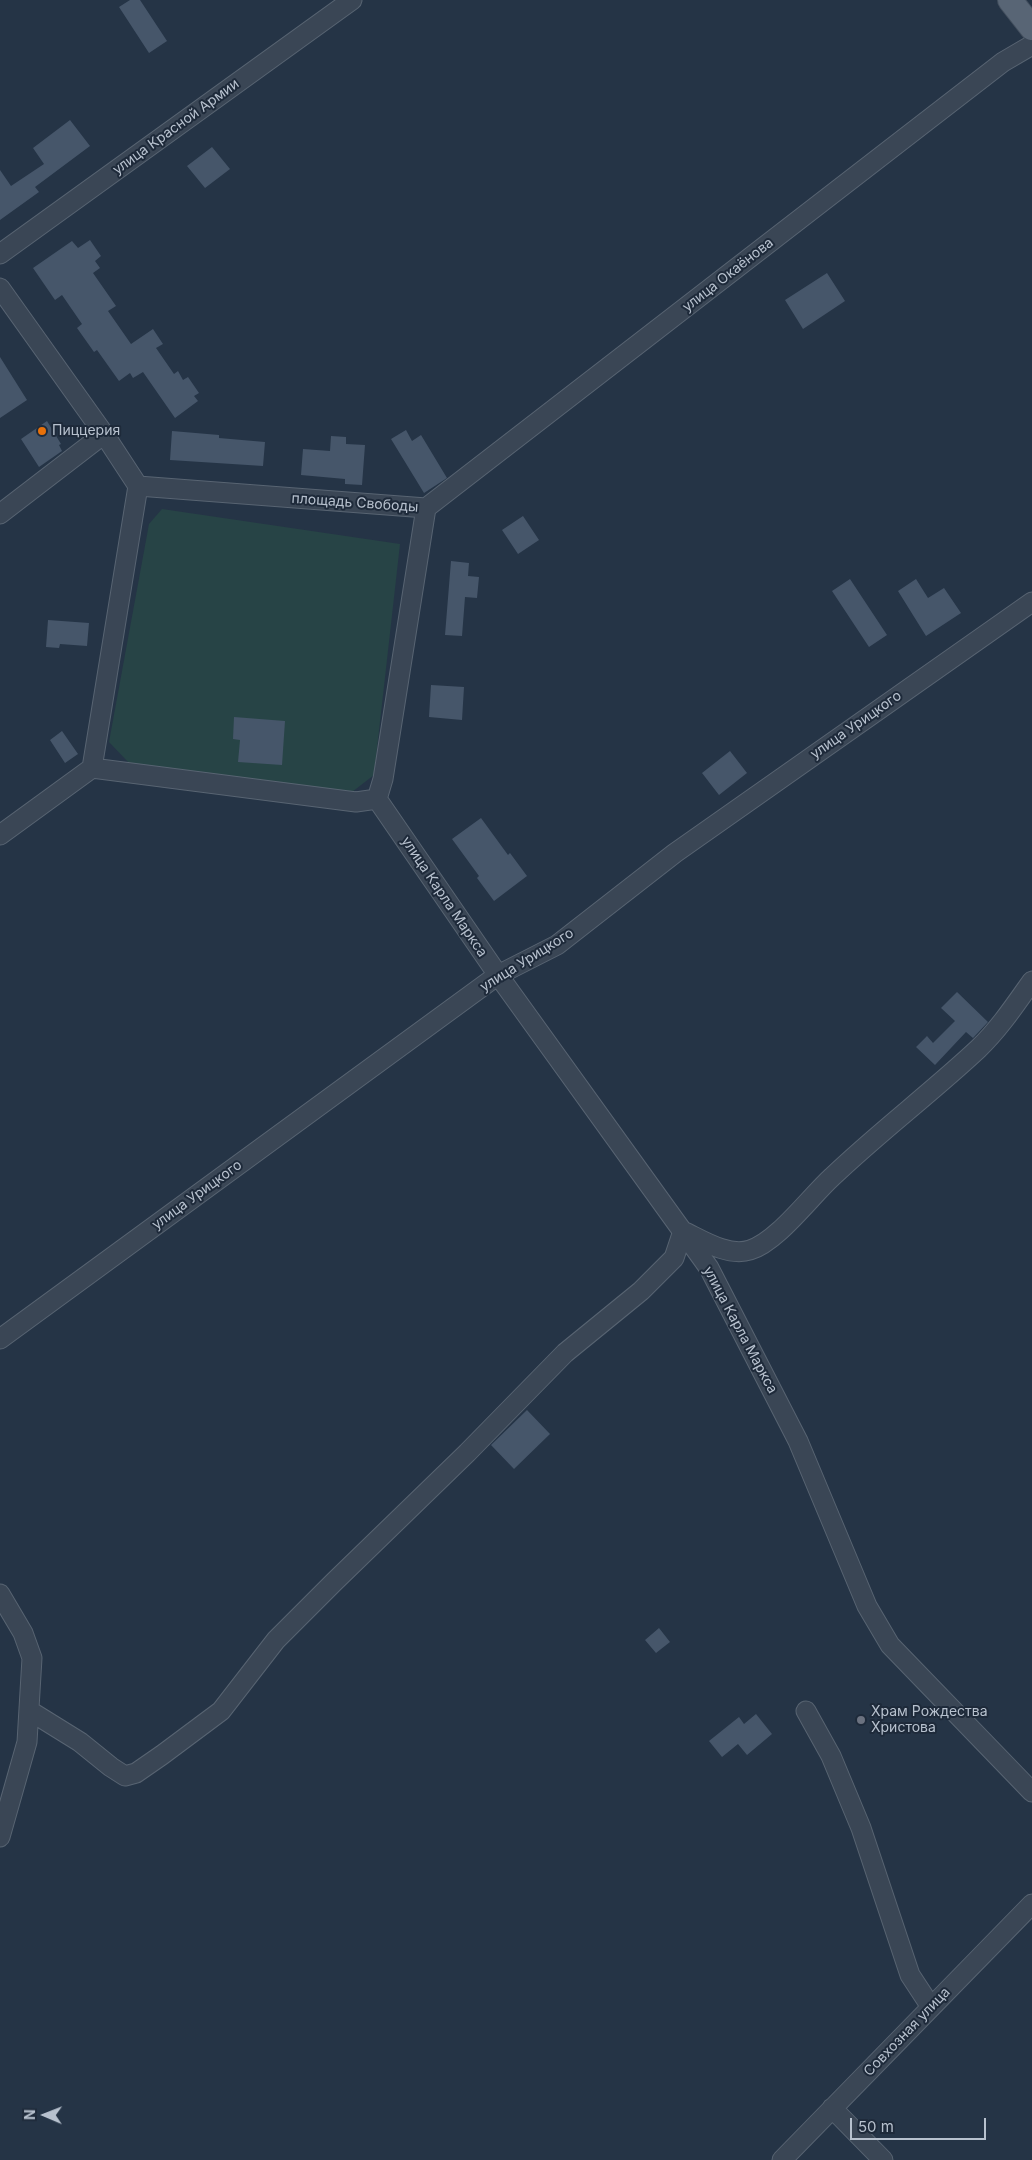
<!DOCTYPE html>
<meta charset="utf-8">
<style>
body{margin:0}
#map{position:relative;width:1032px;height:2160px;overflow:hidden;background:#253446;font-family:Inter,sans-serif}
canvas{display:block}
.north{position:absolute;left:20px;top:2090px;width:50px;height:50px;-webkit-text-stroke:4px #1e2a3a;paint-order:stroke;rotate:271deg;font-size:14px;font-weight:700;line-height:20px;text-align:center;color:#b7c1ce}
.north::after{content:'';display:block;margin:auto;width:18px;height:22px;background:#b7c1ce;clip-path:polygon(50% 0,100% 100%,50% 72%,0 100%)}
.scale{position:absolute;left:850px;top:2118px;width:136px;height:22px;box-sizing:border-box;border:2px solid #b7c1ce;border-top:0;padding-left:6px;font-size:15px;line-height:18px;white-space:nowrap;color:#b7c1ce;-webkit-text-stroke:4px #1e2a3a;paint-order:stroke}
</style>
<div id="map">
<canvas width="1032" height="2160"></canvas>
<div class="north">N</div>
<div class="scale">50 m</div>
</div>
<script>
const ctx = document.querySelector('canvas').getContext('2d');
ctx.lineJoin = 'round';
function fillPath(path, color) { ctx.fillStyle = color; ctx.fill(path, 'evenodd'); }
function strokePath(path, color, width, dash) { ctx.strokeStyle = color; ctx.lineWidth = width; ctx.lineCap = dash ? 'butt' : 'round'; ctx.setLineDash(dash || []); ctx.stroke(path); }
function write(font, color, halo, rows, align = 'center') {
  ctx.font = font + ' Inter,sans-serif'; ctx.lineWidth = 4; ctx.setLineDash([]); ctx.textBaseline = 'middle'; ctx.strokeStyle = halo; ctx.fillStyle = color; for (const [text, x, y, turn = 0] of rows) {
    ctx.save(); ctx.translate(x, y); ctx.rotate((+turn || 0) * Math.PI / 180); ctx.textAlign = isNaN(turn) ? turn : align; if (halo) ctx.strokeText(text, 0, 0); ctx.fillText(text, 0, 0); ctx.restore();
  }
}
const green = new Path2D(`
 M 162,509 L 400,544 L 374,775 L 352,792 L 129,763 L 109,742 L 149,524 Z`);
const building = new Path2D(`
 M 130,0 L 140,0 L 167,41 L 149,53 L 119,7 Z
 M 70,120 L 90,146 L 35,187 L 39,192 L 0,220 L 0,170 L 11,186 L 44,164 L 33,148 Z
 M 212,147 L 230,169 L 205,188 L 187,166 Z
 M 90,240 L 101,256 L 95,261 L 100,268 L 93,273 L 116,306 L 108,311 L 131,344 L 153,329 L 163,344 L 156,348 L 174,374 L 178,371 L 183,380 L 188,377 L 199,393 L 194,396 L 198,401 L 175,418 L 143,372 L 133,378 L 130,373 L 119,381 L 97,350 L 94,352 L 77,328 L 82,324 L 62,295 L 55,300 L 33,268 L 72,241 L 78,248 Z
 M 827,273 L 845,301 L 803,329 L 785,300 Z
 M 0,357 L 27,400 L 0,418 Z
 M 47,421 L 61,444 L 59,445 L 62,451 L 39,467 L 21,439 Z
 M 406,430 L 412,441 L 421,435 L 447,478 L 424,493 L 391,439 Z
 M 172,431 L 219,435 L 219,438 L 265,442 L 263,466 L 170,460 Z
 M 331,436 L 346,437 L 346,444 L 365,445 L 362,485 L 345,484 L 345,479 L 301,475 L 303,449 L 330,451 Z
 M 523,516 L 539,540 L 518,554 L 502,530 Z
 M 451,561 L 469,563 L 468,576 L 479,577 L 477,598 L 465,597 L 462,636 L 445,635 Z
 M 850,579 L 887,635 L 869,647 L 832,591 Z
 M 916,579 L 928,598 L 944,588 L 961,613 L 926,636 L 898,591 Z
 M 48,620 L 89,623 L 87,646 L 60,644 L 59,648 L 46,647 Z
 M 431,685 L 464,687 L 462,720 L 429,717 Z
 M 234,717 L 285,721 L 282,765 L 238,762 L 240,740 L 233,739 Z
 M 62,731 L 78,754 L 65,763 L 50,740 Z
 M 730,751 L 747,773 L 719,795 L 702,773 Z
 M 481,818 L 508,855 L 510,853 L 527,876 L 494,901 L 477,878 L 479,876 L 452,839 Z
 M 957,992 L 988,1022 L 973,1038 L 966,1032 L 935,1065 L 916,1047 L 927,1036 L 933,1043 L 955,1021 L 941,1008 Z
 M 527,1410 L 550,1434 L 514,1469 L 491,1445 Z
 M 659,1628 L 670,1642 L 656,1653 L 645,1640 Z
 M 756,1714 L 772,1734 L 747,1755 L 738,1744 L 722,1757 L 709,1741 L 739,1717 L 744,1724 Z`);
const minor = new Path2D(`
 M 0,254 L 352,0
 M 0,288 L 104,434 L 138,486
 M 426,508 L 1003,62 L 1032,45
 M 0,514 L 104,434
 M 92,768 L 356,802 L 377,799 L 383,779 L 426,508 L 138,486
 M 92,768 L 138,486
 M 377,799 L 498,975 L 709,1268 L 798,1441 L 867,1606 L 890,1645 L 1032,1792
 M 0,835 L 92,768
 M 0,1339 L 498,975 L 557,945 L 675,853 L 1032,602
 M 0,1594 L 23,1633 L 32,1658 L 27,1742 L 0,1837
 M 30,1711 L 80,1742 L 111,1767 L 125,1776 L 136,1773 L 162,1755 L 221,1711 L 276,1640 L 334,1582 L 467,1453 L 565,1353 L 641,1291 L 674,1258 L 683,1231 C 702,1240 728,1257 750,1250 C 777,1242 810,1197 832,1177 C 879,1132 931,1093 978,1049 C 999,1029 1015,1005 1032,981
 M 806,1711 L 831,1756 L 861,1828 L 910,1975 L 931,2007
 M 832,2108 L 883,2160
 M 782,2160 L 1032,1904`);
const major = new Path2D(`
 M 1010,0 L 1032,28`);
const markers = [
 [42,431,5,"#e8710a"],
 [861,1720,5,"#6b7280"]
];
const streetNames = [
 ["улица Красной Армии",176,127,-36],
 ["улица Окаёнова",728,275,-38],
 ["площадь Свободы",355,503,4],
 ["улица Урицкого",856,725,-35],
 ["улица Карла Маркса",444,897,56],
 ["улица Урицкого",527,960,-32],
 ["улица Урицкого",197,1195,-36],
 ["улица Карла Маркса",740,1330,62],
 ["Совхозная улица",907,2032,-46]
];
const poiNames = [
 ["Пиццерия",52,431],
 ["Храм Рождества",871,1712],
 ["Христова",871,1728]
];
fillPath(green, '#274446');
fillPath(building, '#46566a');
strokePath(minor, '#586472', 21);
strokePath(major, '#434f5e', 26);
strokePath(minor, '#3a4655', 19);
strokePath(major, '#586575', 24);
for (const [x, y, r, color] of markers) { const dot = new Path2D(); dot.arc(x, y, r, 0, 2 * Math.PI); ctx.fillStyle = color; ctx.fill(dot); strokePath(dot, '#1e2a3a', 2); }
write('14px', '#b7c1ce', '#1e2a3a', streetNames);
write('14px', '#b7c1ce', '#1e2a3a', poiNames, 'left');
</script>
